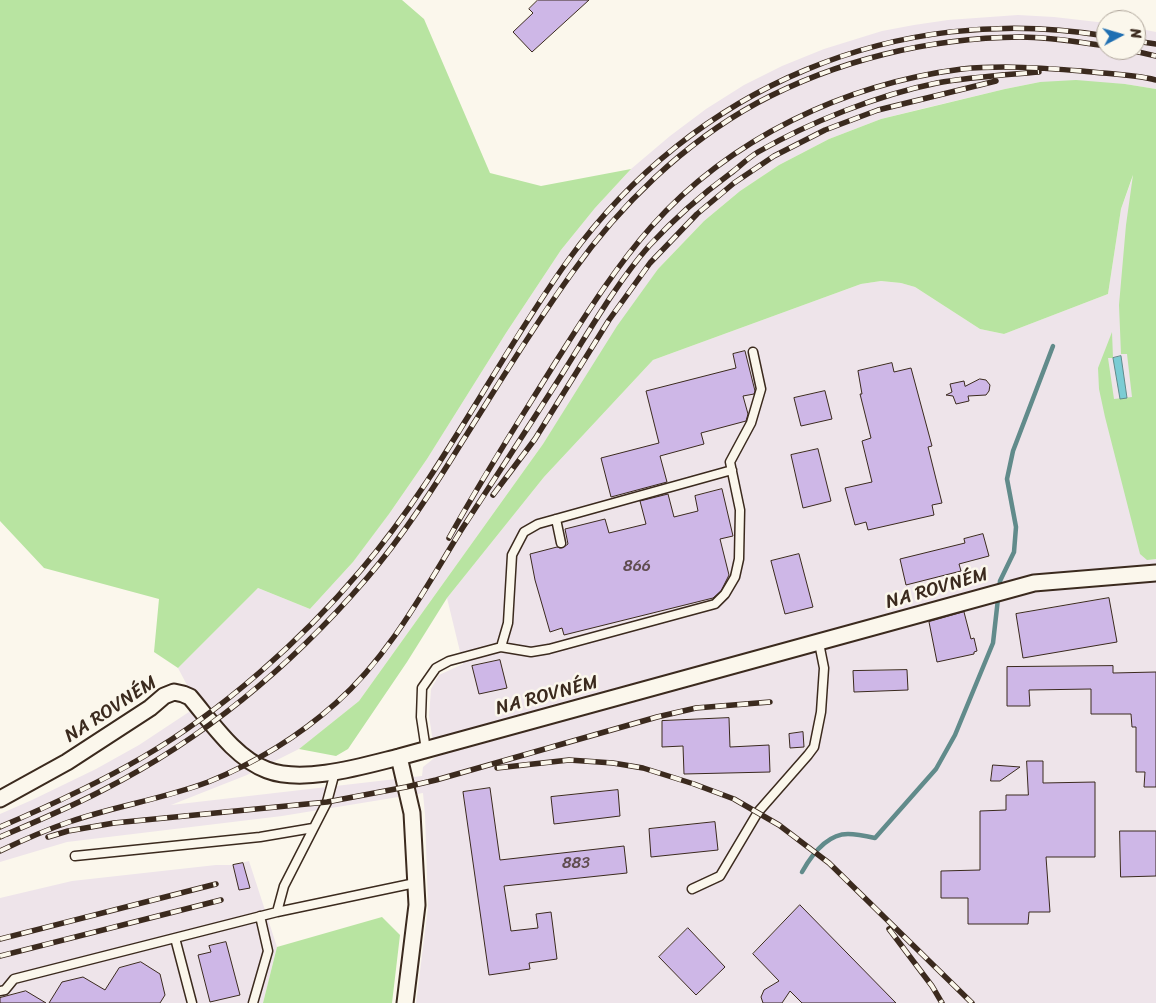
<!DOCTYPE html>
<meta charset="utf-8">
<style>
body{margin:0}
#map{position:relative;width:1156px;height:1003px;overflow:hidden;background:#fbf7ec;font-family:Sriracha,sans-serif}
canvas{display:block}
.north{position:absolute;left:1096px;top:10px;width:50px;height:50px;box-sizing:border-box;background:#fbf7ec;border:1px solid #aea59a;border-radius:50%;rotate:84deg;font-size:14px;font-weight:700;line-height:20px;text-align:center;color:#3b2a1e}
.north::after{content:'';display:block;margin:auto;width:18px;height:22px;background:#1f6fb2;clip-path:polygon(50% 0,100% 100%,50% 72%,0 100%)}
</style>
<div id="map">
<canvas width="1156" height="1003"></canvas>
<div class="north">N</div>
</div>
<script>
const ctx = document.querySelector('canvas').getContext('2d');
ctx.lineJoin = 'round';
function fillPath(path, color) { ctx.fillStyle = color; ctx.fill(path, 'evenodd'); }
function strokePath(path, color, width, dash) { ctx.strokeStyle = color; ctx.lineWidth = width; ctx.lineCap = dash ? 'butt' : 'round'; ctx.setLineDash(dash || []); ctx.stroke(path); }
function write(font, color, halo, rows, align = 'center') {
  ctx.font = font + ' Sriracha,sans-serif'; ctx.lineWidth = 5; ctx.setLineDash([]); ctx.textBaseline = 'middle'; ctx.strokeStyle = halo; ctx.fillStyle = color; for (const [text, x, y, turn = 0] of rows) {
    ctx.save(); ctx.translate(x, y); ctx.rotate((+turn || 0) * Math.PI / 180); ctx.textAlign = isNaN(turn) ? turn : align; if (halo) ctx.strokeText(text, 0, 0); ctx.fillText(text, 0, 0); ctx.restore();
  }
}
const built = new Path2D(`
 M 1018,15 L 1054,17 L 1106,23 L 1106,50 L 1136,50 L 1136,28 L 1156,32 L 1156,89 L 1125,84 L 1040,82 L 1005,89 L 921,109 L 881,119 L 829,139 L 779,165 L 740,191 L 704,221 L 658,269 L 543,444 L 359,701 L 299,749 L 247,775 L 171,805 L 422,776 L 423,767 L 438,755 L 432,736 L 429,716 L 431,689 L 439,675 L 463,664 L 447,598 L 544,477 L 653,360 L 861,284 L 881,281 L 901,283 L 915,287 L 980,329 L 1004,334 L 1108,294 L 1121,209 L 1142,152 L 1156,154 L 1156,1003 L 416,1003 L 428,907 L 425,815 L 423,793 L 282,816 L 67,842 L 0,862 L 0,814 L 32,800 L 96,769 L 139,745 L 198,706 L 178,668 L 258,588 L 310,609 L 353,562 L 389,514 L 427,459 L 506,333 L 561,250 L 595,208 L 631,169 L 670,136 L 706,109 L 744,85 L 782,66 L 824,49 L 882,31 L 914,25 L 948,20 Z
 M 249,861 L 277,947 L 263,1003 L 0,1003 L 0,898 L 72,881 L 216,865 L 233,865 Z`);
const green = new Path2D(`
 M 0,0 L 402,0 L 424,19 L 490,173 L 541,186 L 631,169 L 595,208 L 561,250 L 506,333 L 427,459 L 389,514 L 353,562 L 310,609 L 258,588 L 178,668 L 154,652 L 159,599 L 44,568 L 0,521 Z
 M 1076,80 L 1125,84 L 1156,89 L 1156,559 L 1147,560 L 1140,554 L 1105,417 L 1099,389 L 1098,368 L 1112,332 L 1113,358 L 1108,358 L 1114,399 L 1132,397 L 1127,354 L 1121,354 L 1119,305 L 1126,225 L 1133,175 L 1121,209 L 1108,294 L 1004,334 L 980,329 L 915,287 L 901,283 L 881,281 L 861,284 L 653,360 L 544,477 L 447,598 L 407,662 L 348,749 L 336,756 L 299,749 L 359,701 L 543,444 L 617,326 L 658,269 L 704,221 L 740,191 L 779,165 L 829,139 L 881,119 L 1005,89 L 1040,82 Z
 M 382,917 L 400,935 L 392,1003 L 263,1003 L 277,947 Z`);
const water = new Path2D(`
 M 1121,356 L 1127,398 L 1120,399 L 1113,358 Z`);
const stream = new Path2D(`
 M 802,872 C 811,856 827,834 848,834 C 857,834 866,836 875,838 L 936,769 L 955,735 L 993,643 L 1000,581 L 1014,552 L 1016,527 L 1007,479 L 1013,451 L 1053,346`);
const building = new Path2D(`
 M 538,0 L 589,0 L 532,52 L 513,32 L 533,13 L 529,9 Z
 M 745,351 L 755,391 L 754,394 L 743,396 L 748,414 L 746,421 L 701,433 L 704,444 L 660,456 L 667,482 L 611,497 L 601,458 L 659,443 L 646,391 L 736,368 L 733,354 Z
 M 892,363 L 894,372 L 911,368 L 932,446 L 928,447 L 942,503 L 932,505 L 934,515 L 868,530 L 866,522 L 855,525 L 845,488 L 872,482 L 862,441 L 871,438 L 860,394 L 862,394 L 858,371 Z
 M 980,379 L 986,380 L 990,385 L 989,391 L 986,395 L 968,396 L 969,401 L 956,404 L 953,396 L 946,395 L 952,392 L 950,384 L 964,381 L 965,386 Z
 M 825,391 L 832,419 L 801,426 L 794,398 Z
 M 818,449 L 831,501 L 803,508 L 791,455 Z
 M 722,489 L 733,536 L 720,539 L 729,575 L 721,591 L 713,598 L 564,635 L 562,628 L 550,632 L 535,580 L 530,554 L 557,547 L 560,548 L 564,547 L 568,544 L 565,529 L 605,519 L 609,533 L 646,524 L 640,501 L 668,494 L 674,517 L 698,511 L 695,496 Z
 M 983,534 L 989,556 L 959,564 L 961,571 L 906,585 L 900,559 L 965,543 L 964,539 Z
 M 799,554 L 813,607 L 785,614 L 771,561 Z
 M 1109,598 L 1117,642 L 1023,658 L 1016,614 Z
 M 964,612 L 971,639 L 974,638 L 977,651 L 974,652 L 974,654 L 937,662 L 929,622 Z
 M 500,660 L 507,688 L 479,694 L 472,666 Z
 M 1113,666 L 1113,673 L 1156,672 L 1156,787 L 1144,787 L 1145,772 L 1136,772 L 1136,727 L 1132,727 L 1131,714 L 1091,714 L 1091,689 L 1029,690 L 1030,706 L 1007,706 L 1007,667 Z
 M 907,670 L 908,690 L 854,692 L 853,671 Z
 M 729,718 L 730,747 L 769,745 L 770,772 L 684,774 L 683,746 L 662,747 L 662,721 Z
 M 803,732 L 804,747 L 790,748 L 789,734 Z
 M 1027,761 L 1043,761 L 1043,783 L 1095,782 L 1095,857 L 1046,857 L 1050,912 L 1029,912 L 1028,924 L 968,924 L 968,898 L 941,898 L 941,871 L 980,870 L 980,811 L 1006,810 L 1006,795 L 1028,795 Z
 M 993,765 L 1020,767 L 1000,781 L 991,781 Z
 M 490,788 L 500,860 L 624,846 L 627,873 L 504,886 L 511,931 L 538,928 L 536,914 L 551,912 L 557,959 L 529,963 L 530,969 L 489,975 L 463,792 Z
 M 618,790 L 620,816 L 554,824 L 551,797 Z
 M 715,822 L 718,850 L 651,857 L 649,829 Z
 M 1120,831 L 1156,831 L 1156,876 L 1121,877 Z
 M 243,863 L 250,888 L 239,890 L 233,865 Z
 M 800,905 L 896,1003 L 802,1003 L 790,991 L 782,1003 L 763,1003 L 761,997 L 764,990 L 779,981 L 753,954 Z
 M 688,928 L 725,967 L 696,995 L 659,957 Z
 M 226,942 L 240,995 L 210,1002 L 198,955 L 211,952 L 209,946 Z
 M 141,962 L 160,974 L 165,995 L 160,1003 L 49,1003 L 62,982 L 83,977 L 105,990 L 119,968 Z
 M 26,991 L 46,1003 L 0,1003 L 0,998 Z`);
const service = new Path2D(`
 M 556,519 L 561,543
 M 501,647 L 508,623 L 512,555 L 524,532 L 538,524 L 732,470
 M 426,750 L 421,717 L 422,688 L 436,668 L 449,661 L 501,647 L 531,652 L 549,649 L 715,604 L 725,594 L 735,577 L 739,559 L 740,510 L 730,462 L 751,423 L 761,389 L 753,352
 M 75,856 L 260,837 L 313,828
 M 692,889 L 720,876 L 758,812 L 808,755 L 814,747 L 821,712 L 824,668 L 819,643
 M 277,912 L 284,886 L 327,802 L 335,772
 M 175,938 L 192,1003
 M 0,991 L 5,990 L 14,979 L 277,912 L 415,883
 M 253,1003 L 268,951 L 260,916`);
const minor = new Path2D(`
 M 399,757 L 412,813 L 417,905 L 405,1003
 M 0,799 L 67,762 L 150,708 L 164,696 L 174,692 L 183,694 L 190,697 C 212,723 235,758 267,770 C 303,784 363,766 399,757 L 1034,583 L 1156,573`);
const rail = new Path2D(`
 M 1136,41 L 1156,44
 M 1130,50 L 1156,56
 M 493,495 L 535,439 L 609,320 L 650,263 L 697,214 L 734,183 L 774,156 L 825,130 L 878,110 L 996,81
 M 449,538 C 482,478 519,421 555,363 C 585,316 614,269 651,227 C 730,138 845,84 962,69 C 1002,65 1043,68 1082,71 C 1107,74 1132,74 1156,80
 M 497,768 L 569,760 L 613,763 L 643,768 L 694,784 L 734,799 L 779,825 L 829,863 L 972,1003
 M 0,827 C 49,806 97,784 143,757 C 222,711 302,640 361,570 C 442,475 496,360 569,259 C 694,87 896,1 1106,36
 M 0,837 C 35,822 71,807 105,789 C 205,738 294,663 367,578 C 403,536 433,489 462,442 C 498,385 533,327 572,273 C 620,205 684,143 757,103 C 837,60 929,38 1020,37 C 1049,37 1078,42 1106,46
 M 48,837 L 68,831 L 114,823 L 327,802 L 406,787 L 436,780 L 657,717 L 696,708 L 770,702
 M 0,851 C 23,840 46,830 69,822 C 115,806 163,799 208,782 C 255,763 298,737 336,703 C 389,656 423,592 460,532 C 495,478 530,425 564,371 C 591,328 616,284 649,246 C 674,219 701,195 731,173 C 740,166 748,158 758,152 C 810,122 878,95 937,83 C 970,77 1005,75 1039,72
 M 889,929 L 932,986 L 942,1003
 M 0,939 L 216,884
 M 0,956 L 221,900`);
const numberNames = [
 ["866",637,567],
 ["883",576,864]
];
const streetNames = [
 ["NA ROVNÉM",937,589,-16],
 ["NA ROVNÉM",547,696,-15],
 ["NA ROVNÉM",111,710,-33]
];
fillPath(built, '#eee4ea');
fillPath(green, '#b8e4a1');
fillPath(water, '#7bccd4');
strokePath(water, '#618b8b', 1);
strokePath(stream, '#618b8b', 4.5);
fillPath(building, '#ceb7e7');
strokePath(building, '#3b2a1e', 1);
strokePath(service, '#3b2a1e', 11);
strokePath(minor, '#3b2a1e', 19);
strokePath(service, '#fbf7ec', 8);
strokePath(minor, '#fbf7ec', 15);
strokePath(rail, '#3b2a1e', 5.5);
strokePath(rail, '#fbf7ec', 4, [11]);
write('16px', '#604d50', null, numberNames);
write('19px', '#3b2a1e', '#fbf7ec', streetNames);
</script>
